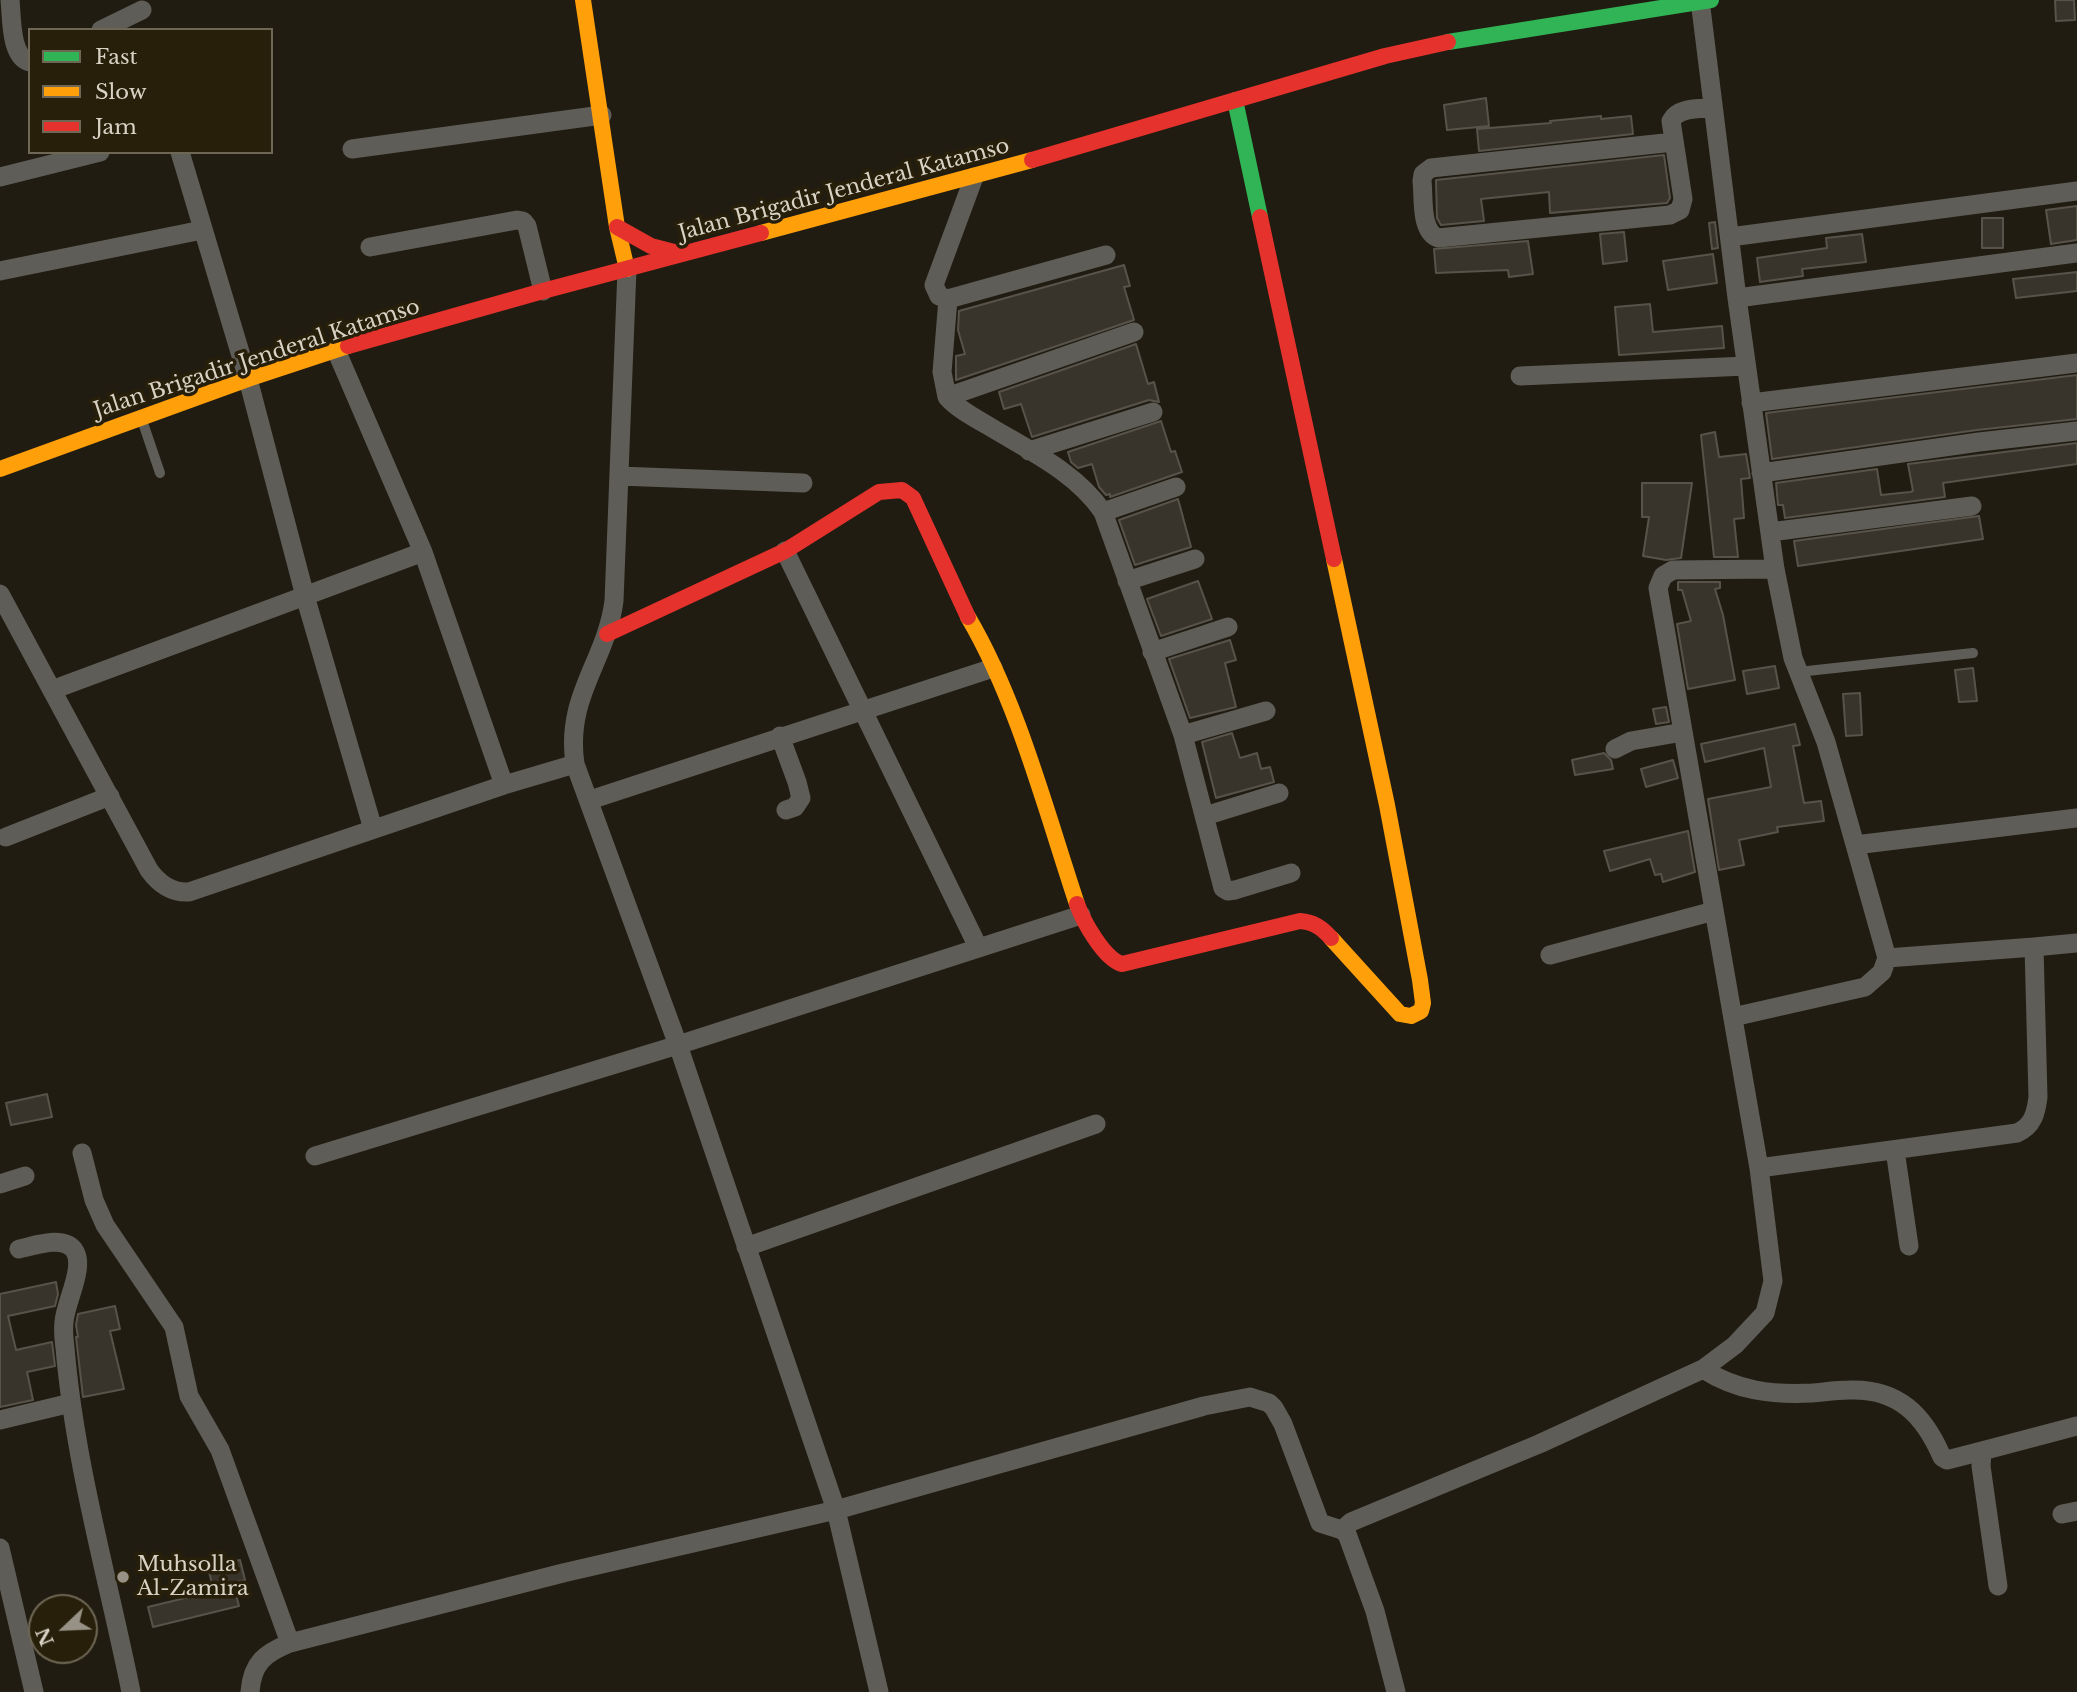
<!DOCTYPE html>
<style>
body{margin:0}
#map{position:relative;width:2077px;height:1692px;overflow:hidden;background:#211c11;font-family:"Libre Baskerville",serif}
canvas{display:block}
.legend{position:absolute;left:28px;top:28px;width:245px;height:126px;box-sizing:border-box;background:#281f0a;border:2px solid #6e6755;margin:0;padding:9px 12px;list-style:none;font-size:21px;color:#d8d2c5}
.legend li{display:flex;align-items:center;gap:14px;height:35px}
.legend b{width:35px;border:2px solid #6e6755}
.north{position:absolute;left:28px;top:1594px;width:70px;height:70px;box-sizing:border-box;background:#281f0a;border:2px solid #6e6755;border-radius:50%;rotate:247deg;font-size:19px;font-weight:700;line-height:28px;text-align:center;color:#d8d2c5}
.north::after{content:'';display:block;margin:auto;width:24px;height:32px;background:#989286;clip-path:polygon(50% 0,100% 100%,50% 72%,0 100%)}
</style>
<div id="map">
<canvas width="2077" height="1692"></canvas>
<ul class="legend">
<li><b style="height:9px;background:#30b455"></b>Fast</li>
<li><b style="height:9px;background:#ff9f0a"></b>Slow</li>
<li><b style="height:9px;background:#e5322d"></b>Jam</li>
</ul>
<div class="north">N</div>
</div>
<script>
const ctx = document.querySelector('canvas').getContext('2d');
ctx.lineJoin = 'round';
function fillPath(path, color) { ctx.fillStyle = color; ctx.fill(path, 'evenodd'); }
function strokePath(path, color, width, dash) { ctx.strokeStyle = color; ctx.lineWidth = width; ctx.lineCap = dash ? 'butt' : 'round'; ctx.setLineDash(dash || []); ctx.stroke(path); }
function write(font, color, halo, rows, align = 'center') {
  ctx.font = font + ' "Libre Baskerville",serif'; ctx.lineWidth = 7; ctx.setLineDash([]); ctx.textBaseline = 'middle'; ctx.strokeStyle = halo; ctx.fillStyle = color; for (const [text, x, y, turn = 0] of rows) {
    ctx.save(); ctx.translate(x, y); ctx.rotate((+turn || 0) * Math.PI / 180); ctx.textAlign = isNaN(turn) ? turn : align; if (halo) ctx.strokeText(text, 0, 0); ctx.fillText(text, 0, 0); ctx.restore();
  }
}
const building = new Path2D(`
 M 2055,0 L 2074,0 L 2075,20 L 2056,21 Z
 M 1486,98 L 1489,126 L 1447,130 L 1444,105 Z
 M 1601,116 L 1601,119 L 1631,116 L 1633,134 L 1479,151 L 1477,129 L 1551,123 L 1550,121 Z
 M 1664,155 L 1670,198 L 1667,203 L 1550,213 L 1549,192 L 1481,199 L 1484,221 L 1441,225 L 1437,218 L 1436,180 Z
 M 2077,206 L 2077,240 L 2051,244 L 2046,210 Z
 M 1982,218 L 2003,218 L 2003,248 L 1982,248 Z
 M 1715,222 L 1718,248 L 1712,249 L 1709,223 Z
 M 1624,232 L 1627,261 L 1603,264 L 1600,234 Z
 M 1862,234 L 1866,262 L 1802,269 L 1803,276 L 1760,282 L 1757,258 L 1827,248 L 1826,238 Z
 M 1528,241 L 1533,274 L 1509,277 L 1508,270 L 1436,273 L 1434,249 Z
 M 1713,254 L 1717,283 L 1668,290 L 1663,261 Z
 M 1124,265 L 1130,286 L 1124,287 L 1134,320 L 956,380 L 956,356 L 965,354 L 958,330 L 959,311 Z
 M 2077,272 L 2077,291 L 2016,298 L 2013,279 Z
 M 1650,304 L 1653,332 L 1722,326 L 1724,348 L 1619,355 L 1615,307 Z
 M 1136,344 L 1148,384 L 1154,382 L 1159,402 L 1149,400 L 1032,437 L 1021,404 L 1004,409 L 999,392 Z
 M 2077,375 L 2077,419 L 1977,430 L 1772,459 L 1766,413 Z
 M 1161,421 L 1171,452 L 1175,451 L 1182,472 L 1110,497 L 1110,494 L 1106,495 L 1099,487 L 1092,464 L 1078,468 L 1071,462 L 1068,452 Z
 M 1715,432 L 1719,457 L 1746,454 L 1750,478 L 1741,479 L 1744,518 L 1734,519 L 1738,557 L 1714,557 L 1701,435 Z
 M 2077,443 L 2077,464 L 1943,483 L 1945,497 L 1785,518 L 1783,505 L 1778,505 L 1776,483 L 1877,469 L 1881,495 L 1910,492 L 1913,491 L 1908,464 Z
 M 1642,483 L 1692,483 L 1681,558 L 1666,560 L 1643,556 L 1649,517 L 1642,517 Z
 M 1178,499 L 1191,547 L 1135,565 L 1119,520 Z
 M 1979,516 L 1983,539 L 1798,566 L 1794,541 Z
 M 1198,581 L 1212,619 L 1161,636 L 1147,599 Z
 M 1678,582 L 1720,582 L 1720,588 L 1715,589 L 1723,615 L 1735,680 L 1688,689 L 1677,624 L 1691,621 L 1682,590 L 1678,590 Z
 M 1230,640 L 1236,660 L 1225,663 L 1236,707 L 1190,718 L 1169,659 Z
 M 1775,666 L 1779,688 L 1747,694 L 1743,671 Z
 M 1973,668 L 1977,701 L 1959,702 L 1955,670 Z
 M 1860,693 L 1862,735 L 1846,736 L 1843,694 Z
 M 1666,707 L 1669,722 L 1656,724 L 1653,709 Z
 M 1795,724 L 1800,745 L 1793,746 L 1804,803 L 1821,801 L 1824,821 L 1777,827 L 1778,832 L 1739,840 L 1744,865 L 1719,870 L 1708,799 L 1771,787 L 1764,748 L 1705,762 L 1701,744 Z
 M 1232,733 L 1240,758 L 1257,753 L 1261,769 L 1270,767 L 1274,782 L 1216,798 L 1202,742 Z
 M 1604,753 L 1611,760 L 1613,769 L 1575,775 L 1572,760 Z
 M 1673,760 L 1678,778 L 1646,787 L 1641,769 Z
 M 1688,831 L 1695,872 L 1663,882 L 1661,874 L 1655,875 L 1650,859 L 1610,871 L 1604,851 Z
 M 47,1094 L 52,1117 L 11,1125 L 6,1103 Z
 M 56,1282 L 58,1294 L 55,1306 L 8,1316 L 16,1350 L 52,1342 L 55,1366 L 27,1372 L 33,1400 L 0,1407 L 0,1294 Z
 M 115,1306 L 120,1329 L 110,1331 L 124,1389 L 83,1397 L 76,1337 L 78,1337 L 76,1325 L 78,1314 Z
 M 240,1560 L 245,1580 L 233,1583 L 239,1606 L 153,1627 L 148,1607 L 214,1591 L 208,1568 Z`);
const lane = new Path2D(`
 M 142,420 L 160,473
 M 1798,672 L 1973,653`);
const street = new Path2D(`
 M 10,0 C 12,18 10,57 30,62
 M 1700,0 L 1737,298 L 1775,569 L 1793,658 L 1826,742 L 1887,958 L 1882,972 L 1865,987 L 1733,1017
 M 101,30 L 142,10
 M 1674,142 L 1431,168 L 1423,174 L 1422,181 C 1424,198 1420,231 1438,238 L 1670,215 L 1680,210 L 1683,199 L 1671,121 C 1678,107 1699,109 1713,108
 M 352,149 L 602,115
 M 180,152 L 248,379 L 305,596 L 373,829
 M 0,177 L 100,152
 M 974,177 L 934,285 L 939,296 L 948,299 L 1106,255
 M 1730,237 L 2077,191
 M 370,247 L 517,220 L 523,221 L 527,226 L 543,291
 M 627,269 L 614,601 C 606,662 565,696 575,764 L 678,1045 L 836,1510 L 879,1692
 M 0,271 L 202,230
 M 1737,298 L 2077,253
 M 948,299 L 942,372 L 947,397 L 1134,332
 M 336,350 L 423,552 L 504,785
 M 1520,376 L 1746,366
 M 947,397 C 958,409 973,417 987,425 C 1028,450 1076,472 1103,512 L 1183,735 L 1223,888 L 1228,891 L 1235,890 L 1291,873
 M 1751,403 L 2077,363
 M 1029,451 L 1153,412
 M 1761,473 L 1979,442 L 2077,431
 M 619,476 L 803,483
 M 1103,512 L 1176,487
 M 1770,532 L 1972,506
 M 785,551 L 978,947
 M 1127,581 L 1195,559
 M 0,594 L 149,870 C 159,884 172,893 189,892 L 504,785 L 575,764
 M 1152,652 L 1228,627
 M 52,690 L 423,552
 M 1183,735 L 1266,711
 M 780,736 L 797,782 L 801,798 L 795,807 L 786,810
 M 1615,749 L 1631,741 L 1683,732
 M 590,800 L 993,668
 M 1205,816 L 1279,793
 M 6,837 L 110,796
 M 1855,845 L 2077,818
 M 2034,947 L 2077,943
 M 1550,955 L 1714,911
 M 1895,1150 L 1909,1246
 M 82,1153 L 94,1200 L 105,1225 L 174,1327 L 189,1396 L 220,1450 L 290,1643
 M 315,1156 L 678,1045 L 1081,915
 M 1759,1168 L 2017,1133 C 2033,1126 2036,1113 2038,1097 L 2034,947 L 1887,958
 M 0,1184 L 25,1176
 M 746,1247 L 1096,1124
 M 19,1249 C 34,1246 63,1235 74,1250 C 86,1266 65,1303 64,1322 C 63,1330 64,1340 65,1348 C 75,1465 108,1578 131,1692
 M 1703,1369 C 1737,1391 1772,1395 1812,1393 C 1824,1392 1837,1390 1849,1390 C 1898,1388 1924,1415 1942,1457 L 1947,1460 L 1982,1451
 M 0,1420 L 71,1403
 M 2062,1514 L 2077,1511
 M 1342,1530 L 1351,1522 L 1539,1444 L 1703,1369 L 1735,1345 L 1765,1313 L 1773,1281 L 1759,1168 L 1658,588 L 1663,576 L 1673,570 L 1775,569
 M 0,1548 L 34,1692
 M 1998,1586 L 1981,1466 L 1982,1451 L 2077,1426
 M 250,1692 C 252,1663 265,1653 290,1643 L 563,1573 L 836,1510 L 1204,1406 L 1250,1397 L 1269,1403 L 1274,1408 L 1283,1424 L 1320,1523 L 1342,1530 L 1347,1534 L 1375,1611 L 1396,1692`);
const fast = new Path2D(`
 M 1448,42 L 1711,0
 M 1235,100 L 1260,217`);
const slow = new Path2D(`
 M 583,0 L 617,227 L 627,269
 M 761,233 L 1032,160
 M 0,469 L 248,379 L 348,346
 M 968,617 C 1017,700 1046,811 1077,904
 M 1331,938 L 1400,1014 L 1411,1016 L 1421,1011 L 1423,1003 L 1420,980 L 1387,805 L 1334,559`);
const jam = new Path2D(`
 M 1032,160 L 1385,56 L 1448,42
 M 1260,217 L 1334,559
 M 617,227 L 651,246 L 682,254
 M 348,346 L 543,291 L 761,233
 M 607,634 L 785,551 L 879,492 L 902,490 L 913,498 L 968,617
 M 1077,904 C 1083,921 1104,959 1122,964 L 1300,921 C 1314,922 1322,928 1331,938`);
const markers = [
 [123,1577,7,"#989286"]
];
const streetNames = [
 ["Jalan Brigadir Jenderal Katamso",844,190,-15],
 ["Jalan Brigadir Jenderal Katamso",257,359,-18]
];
const poiNames = [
 ["Muhsolla",137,1565],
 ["Al-Zamira",137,1589]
];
fillPath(building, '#39342b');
strokePath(building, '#57534a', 2);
strokePath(lane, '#5f5d58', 10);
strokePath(street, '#5f5d58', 19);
strokePath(fast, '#30b455', 16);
strokePath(slow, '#ff9f0a', 16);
strokePath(jam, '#e5322d', 16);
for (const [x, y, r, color] of markers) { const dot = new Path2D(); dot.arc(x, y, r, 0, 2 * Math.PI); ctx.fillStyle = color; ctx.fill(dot); strokePath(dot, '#281f0a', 2.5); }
write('21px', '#d8d2c5', '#281f0a', streetNames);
write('21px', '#d8d2c5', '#281f0a', poiNames, 'left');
</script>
